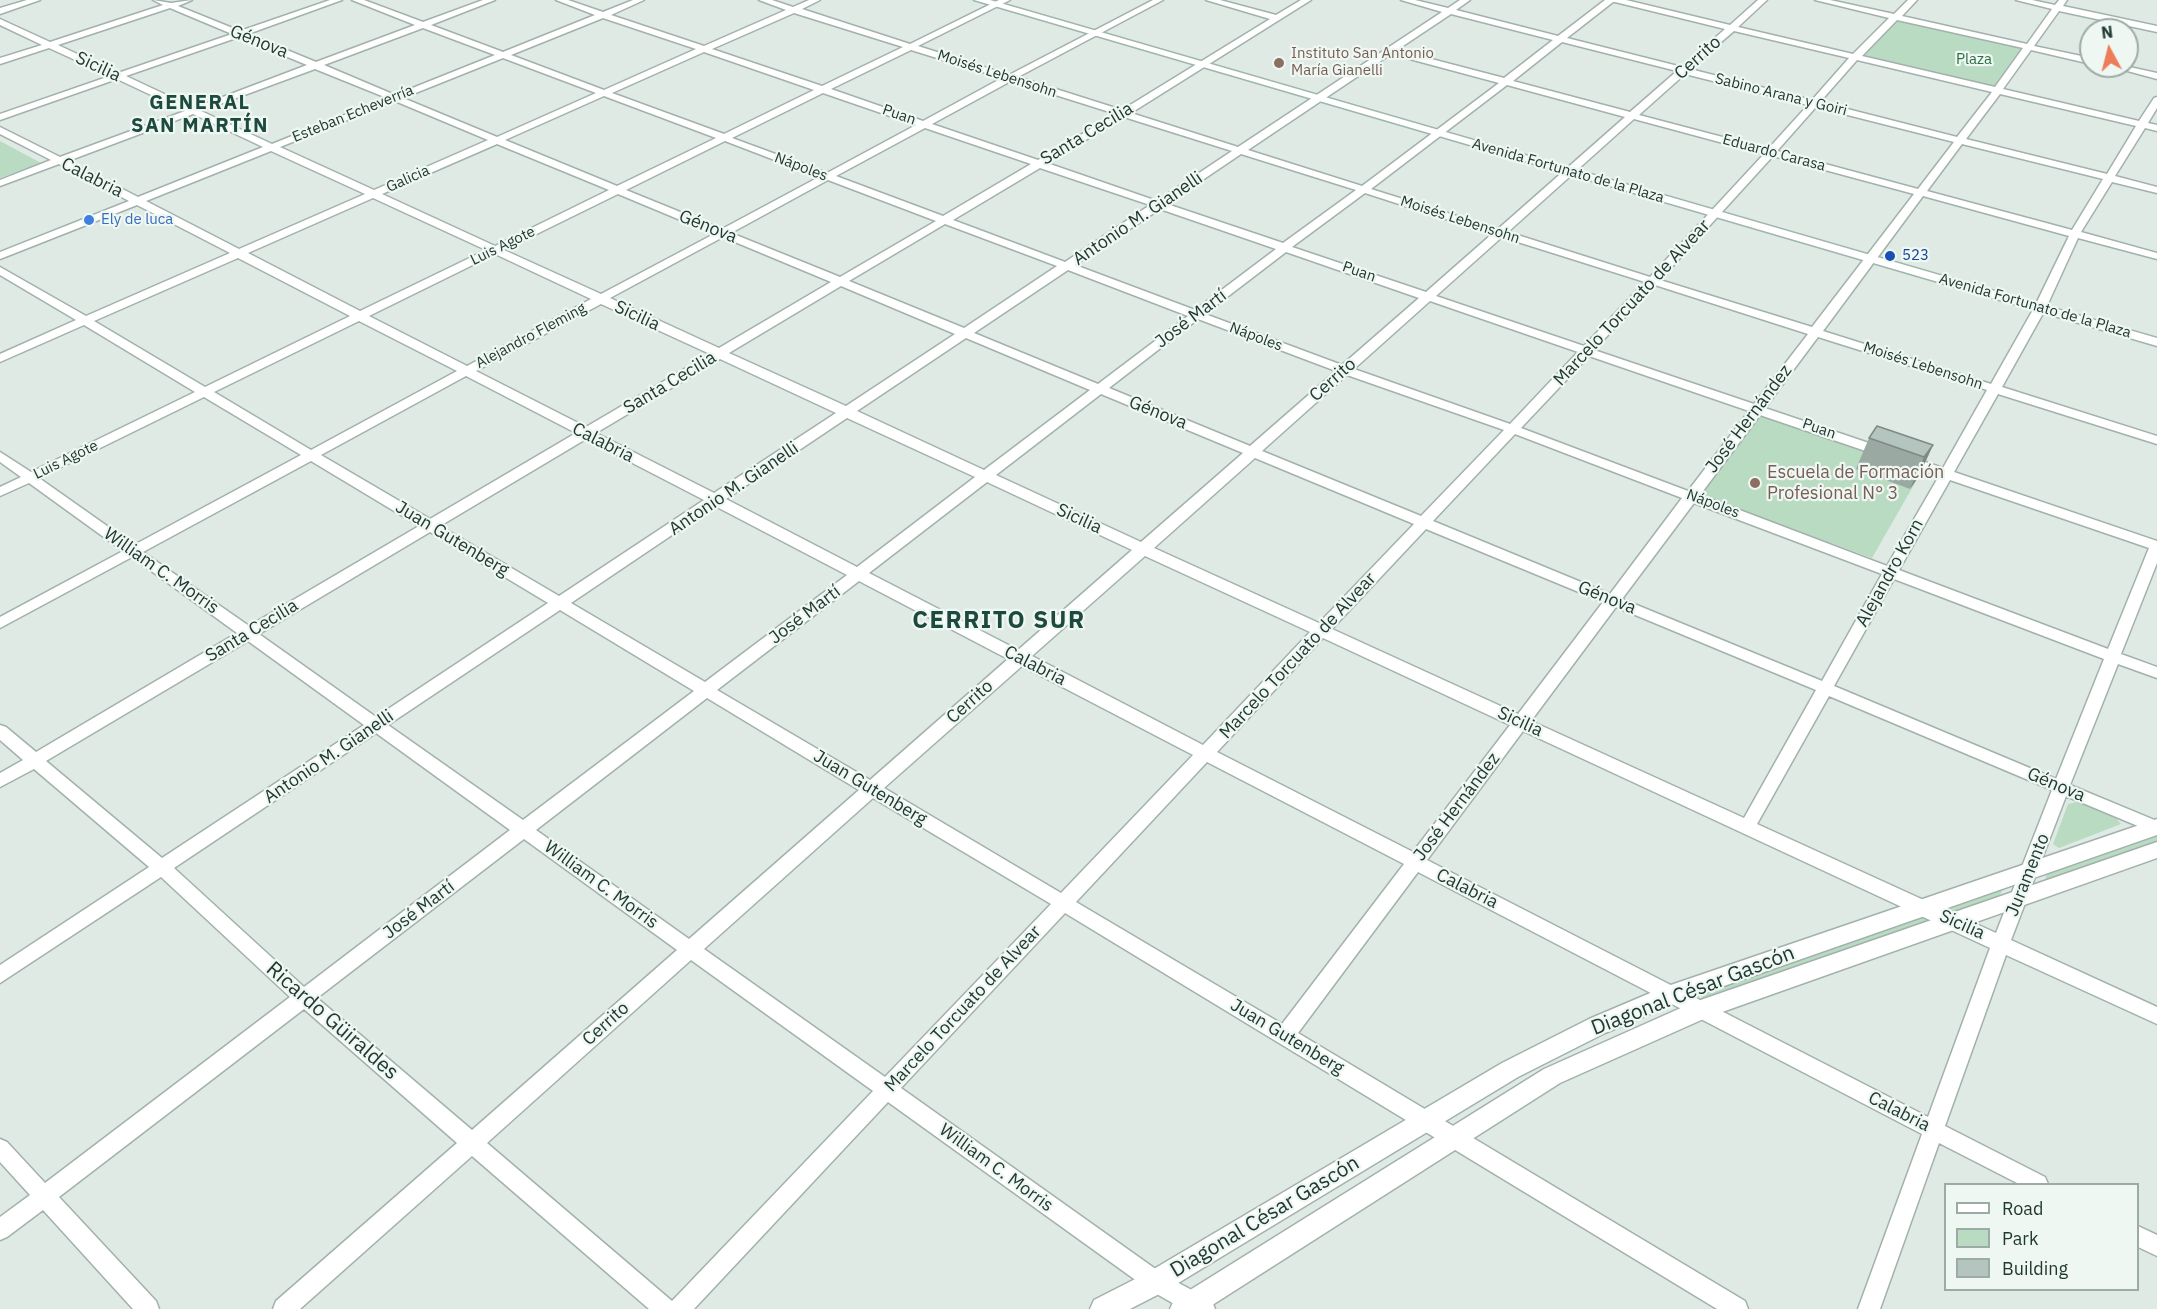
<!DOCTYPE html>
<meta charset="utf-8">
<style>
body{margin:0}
#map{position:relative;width:2157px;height:1309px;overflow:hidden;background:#dfeae5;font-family:"IBM Plex Sans",sans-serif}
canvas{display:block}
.legend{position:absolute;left:1944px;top:1183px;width:195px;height:108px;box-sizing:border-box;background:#eff7f3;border:2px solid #9daba6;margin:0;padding:8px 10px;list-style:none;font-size:18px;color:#213932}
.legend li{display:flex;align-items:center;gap:12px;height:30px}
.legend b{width:30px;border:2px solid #9daba6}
.north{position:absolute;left:2079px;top:18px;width:60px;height:60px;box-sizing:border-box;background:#eff7f3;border:2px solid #9daba6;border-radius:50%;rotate:353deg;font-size:16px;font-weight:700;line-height:24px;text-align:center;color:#213932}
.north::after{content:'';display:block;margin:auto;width:21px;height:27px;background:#ed7d59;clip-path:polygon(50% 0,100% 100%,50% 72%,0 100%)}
</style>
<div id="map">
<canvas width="2157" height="1309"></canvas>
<ul class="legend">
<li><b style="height:8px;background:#fff"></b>Road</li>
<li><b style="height:16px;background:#b8dbc1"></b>Park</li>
<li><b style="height:16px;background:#b4c4be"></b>Building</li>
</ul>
<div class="north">N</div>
</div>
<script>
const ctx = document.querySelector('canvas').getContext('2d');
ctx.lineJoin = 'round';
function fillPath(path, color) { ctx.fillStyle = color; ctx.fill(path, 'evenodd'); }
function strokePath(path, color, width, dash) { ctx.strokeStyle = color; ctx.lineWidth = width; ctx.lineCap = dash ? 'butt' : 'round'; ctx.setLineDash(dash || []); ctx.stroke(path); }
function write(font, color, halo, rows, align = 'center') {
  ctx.font = font + ' "IBM Plex Sans",sans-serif'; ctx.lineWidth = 4.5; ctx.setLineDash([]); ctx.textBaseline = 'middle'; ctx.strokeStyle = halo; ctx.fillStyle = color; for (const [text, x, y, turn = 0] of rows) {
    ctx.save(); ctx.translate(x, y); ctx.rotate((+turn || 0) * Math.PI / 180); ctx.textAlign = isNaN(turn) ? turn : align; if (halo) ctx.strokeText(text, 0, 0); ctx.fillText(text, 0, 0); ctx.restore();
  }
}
const green = new Path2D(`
 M 1896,17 L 2027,47 L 1997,91 L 1855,57 Z
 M 0,141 L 41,163 L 0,178 Z
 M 1753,412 L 1923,469 L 1872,558 L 1694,493 Z
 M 2077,802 L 2116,818 L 2121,824 L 2059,848 L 2053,844 L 2068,804 Z
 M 2152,834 L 2157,836 L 2157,843 L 2044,883 L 2048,870 Z
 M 2005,885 L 1998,899 L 1957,913 L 1943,907 Z
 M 1919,915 L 1933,921 L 1705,1001 L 1698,992 Z`);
const minor = new Path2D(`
 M 27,0 L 40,0 L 0,14 L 0,8 Z
 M 153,0 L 171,3 L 192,0 L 178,6 L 240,31 L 330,0 L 342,0 L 248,34 L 316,62 L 415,25 L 352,0 L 364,0 L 423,22 L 483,0 L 495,0 L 431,25 L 503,52 L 595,15 L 556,0 L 568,0 L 603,12 L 633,0 L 644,0 L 611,15 L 704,46 L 786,10 L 759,0 L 772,0 L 793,7 L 809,0 L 820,0 L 802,9 L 910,44 L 999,0 L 1010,0 L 918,46 L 1009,75 L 1153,0 L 1163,0 L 1018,77 L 1122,110 L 1270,19 L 1206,0 L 1220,0 L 1276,15 L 1301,0 L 1311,0 L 1131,113 L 1238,147 L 1442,12 L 1401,0 L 1415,0 L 1448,8 L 1460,0 L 1470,0 L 1456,10 L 1558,36 L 1605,0 L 1626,0 L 1730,25 L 1758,0 L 1767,0 L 1738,27 L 1853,54 L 1889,18 L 1815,0 L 1830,0 L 1894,14 L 1908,0 L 1917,0 L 1902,16 L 2027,44 L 2052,9 L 2016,0 L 2032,0 L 2055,5 L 2059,0 L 2067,0 L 2063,6 L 2157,26 L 2157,32 L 2059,11 L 2034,46 L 2091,58 L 2091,64 L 2031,50 L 2003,89 L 2139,121 L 2154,98 L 2157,97 L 2157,108 L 2148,123 L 2157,125 L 2157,131 L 2145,128 L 2115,176 L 2157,187 L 2157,193 L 2112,182 L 2081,232 L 2157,253 L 2157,259 L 2078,238 L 2046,308 L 2002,387 L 2157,436 L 2157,444 L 1998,394 L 1954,472 L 2157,541 L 2157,563 L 2121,654 L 2157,667 L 2157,678 L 2118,664 L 2070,785 L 2157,821 L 2157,834 L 2066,796 L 2011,940 L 2157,1007 L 2157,1024 L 2006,955 L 1945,1126 L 2045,1177 L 2048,1184 L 2019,1184 L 1939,1143 L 1880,1309 L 1858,1309 L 1922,1134 L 1418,872 L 1298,1033 L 1745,1301 L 1748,1309 L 1717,1309 L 1065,913 L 901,1088 L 1164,1275 L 1212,1301 L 1215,1309 L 1183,1309 L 1148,1289 L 888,1102 L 694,1309 L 649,1309 L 472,1156 L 300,1309 L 273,1309 L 276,1301 L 457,1143 L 304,1009 L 59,1197 L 156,1301 L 159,1309 L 133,1309 L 43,1210 L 7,1237 L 0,1240 L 0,1217 L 30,1195 L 0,1162 L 0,1139 L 7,1142 L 45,1183 L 290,997 L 161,877 L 0,983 L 0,965 L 149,867 L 34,769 L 0,787 L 0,773 L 23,760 L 0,740 L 0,725 L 6,727 L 36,752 L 237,633 L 132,557 L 0,628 L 0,617 L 123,551 L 29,483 L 0,496 L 0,487 L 21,477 L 0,462 L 0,452 L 31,472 L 195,392 L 84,325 L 0,362 L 0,354 L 76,320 L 0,275 L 0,267 L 86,316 L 230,253 L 137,205 L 0,259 L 0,252 L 129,201 L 59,164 L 0,186 L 0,180 L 51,160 L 0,134 L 0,127 L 60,157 L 185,111 L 117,79 L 0,120 L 0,114 L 110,76 L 49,48 L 0,64 L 0,58 L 42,45 L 0,25 L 0,19 L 50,42 L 163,5 ZM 1613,2 L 1615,2 L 1725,29 L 1682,67 L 1567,38 ZM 170,8 L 232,34 L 118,73 L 58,45 ZM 794,13 L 903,47 L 822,86 L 712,49 ZM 1451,14 L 1553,40 L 1504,78 L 1397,50 ZM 603,18 L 696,49 L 604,90 L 511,55 ZM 1897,20 L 2023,48 L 1995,87 L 1862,56 ZM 423,28 L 495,55 L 395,95 L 324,65 ZM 1734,31 L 1849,58 L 1812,100 L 1690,69 ZM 239,37 L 307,65 L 194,108 L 126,76 ZM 1562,42 L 1677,71 L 1630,112 L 1513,81 ZM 911,50 L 1002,78 L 923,121 L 831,89 ZM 704,52 L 814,90 L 724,134 L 612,93 ZM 1391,54 L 1499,83 L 1362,186 L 1248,150 ZM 503,58 L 596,93 L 497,137 L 403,98 ZM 1857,60 L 1992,92 L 1957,137 L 1820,102 ZM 315,69 L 387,98 L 272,144 L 201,111 ZM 1685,74 L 1808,105 L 1768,149 L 1639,115 ZM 1011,81 L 1116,114 L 1038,160 L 932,124 ZM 1507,85 L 1625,117 L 1498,229 L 1371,189 ZM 823,93 L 916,125 L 827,173 L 732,138 ZM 2000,94 L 2136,126 L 2107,174 L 1966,139 ZM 604,96 L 716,138 L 617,186 L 505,140 ZM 395,101 L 488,140 L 374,190 L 280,147 ZM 1816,107 L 1954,142 L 1918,189 L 1777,151 ZM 193,114 L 263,147 L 138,197 L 68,161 ZM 1124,117 L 1232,151 L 1157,201 L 1047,163 ZM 1634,119 L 1764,154 L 1650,277 L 1508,232 ZM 925,128 L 1031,164 L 943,216 L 836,176 ZM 725,141 L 819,177 L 722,229 L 626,190 ZM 497,144 L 609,190 L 495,246 L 382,194 ZM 1962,144 L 2103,179 L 2072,230 L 1927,191 ZM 271,151 L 365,194 L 239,249 L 146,201 ZM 1241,154 L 1356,190 L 1283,243 L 1167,204 ZM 1773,156 L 1914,194 L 1812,327 L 1660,280 ZM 1040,168 L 1150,205 L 1065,262 L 953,220 ZM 828,180 L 936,221 L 840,277 L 731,233 ZM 1365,193 L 1492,234 L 1426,292 L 1292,247 ZM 618,194 L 714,234 L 601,294 L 504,250 ZM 1923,196 L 2069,236 L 2034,308 L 1991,384 L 1823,331 ZM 373,198 L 486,250 L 360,311 L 248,253 ZM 1160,209 L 1276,249 L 1195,310 L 1075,265 ZM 945,224 L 1057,266 L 964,328 L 849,281 ZM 723,237 L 831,282 L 719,348 L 610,298 ZM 1502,237 L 1645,282 L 1584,346 L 1436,296 ZM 1286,252 L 1419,298 L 1342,365 L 1205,314 ZM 495,254 L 591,299 L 467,366 L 369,316 ZM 238,258 L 350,316 L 205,387 L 94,321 ZM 1068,270 L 1188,316 L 1098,384 L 974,333 ZM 1655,285 L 1808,334 L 1754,404 L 1594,350 ZM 841,286 L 955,334 L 846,406 L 729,353 ZM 1430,301 L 1578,352 L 1510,424 L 1354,369 ZM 601,304 L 710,354 L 586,427 L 476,371 ZM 1198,319 L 1336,371 L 1250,446 L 1109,388 ZM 359,321 L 457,371 L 311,450 L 214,392 ZM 1818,337 L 1987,390 L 1943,468 L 1765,408 ZM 966,338 L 1090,390 L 984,470 L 857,411 ZM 1589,356 L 1749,411 L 1688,491 L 1521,428 ZM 720,359 L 836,413 L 714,493 L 596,433 ZM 1347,375 L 1504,430 L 1421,516 L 1262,451 ZM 466,376 L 576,433 L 430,519 L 321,455 ZM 1101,394 L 1243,453 L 1141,542 L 996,475 ZM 204,397 L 301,455 L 134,545 L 39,478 ZM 1760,415 L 1939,476 L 1887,566 L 1700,495 ZM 847,418 L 975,477 L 857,567 L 726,499 ZM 1515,434 L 1682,498 L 1610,594 L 1433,521 ZM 586,439 L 704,500 L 559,596 L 440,526 ZM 1255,458 L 1414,524 L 1319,623 L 1154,548 ZM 311,461 L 419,526 L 249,626 L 143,552 ZM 1950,480 L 2149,548 L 2108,649 L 1899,570 ZM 987,482 L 1132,550 L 1018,650 L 869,573 ZM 1694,503 L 1882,574 L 1822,681 L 1622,599 ZM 715,506 L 847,575 L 705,682 L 571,603 ZM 1426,529 L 1603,602 L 1518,714 L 1332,629 ZM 430,532 L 548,603 L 376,717 L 259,634 ZM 1145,556 L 1310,632 L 1203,745 L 1032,656 ZM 1894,579 L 2104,659 L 2056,779 L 1834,686 ZM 859,581 L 1008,659 L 870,780 L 717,690 ZM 1616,607 L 1816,690 L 1744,818 L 1531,721 ZM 560,610 L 694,691 L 523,820 L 388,725 ZM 1323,638 L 1510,725 L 1413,852 L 1217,752 ZM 248,641 L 364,725 L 162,858 L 46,761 ZM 1022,666 L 1193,755 L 1061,893 L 884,788 ZM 1829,696 L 2052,790 L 1996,933 L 1757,824 ZM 707,698 L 859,790 L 689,939 L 536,830 ZM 1523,731 L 1990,948 L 1928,1117 L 1427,860 ZM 376,733 L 510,830 L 304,987 L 174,868 ZM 1207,762 L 1404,864 L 1282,1024 L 1076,902 ZM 873,798 L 1051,904 L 885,1077 L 704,949 ZM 524,839 L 677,950 L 472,1130 L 317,998 ZM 691,960 L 873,1091 L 672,1301 L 487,1143 Z
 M 2109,66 L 2125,66 L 2157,73 L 2157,79 Z
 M 2138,1226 L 2157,1235 L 2157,1256 L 2138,1247 Z`);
const tertiary = new Path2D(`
 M 2157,819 L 2157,835 L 1678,1002 L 1605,1033 L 1518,1077 L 1165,1291 L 1130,1309 L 1090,1309 L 1094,1300 L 1147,1273 L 1502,1063 L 1589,1019 L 1662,988 Z
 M 2157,842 L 2157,858 L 1708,1017 L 1560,1083 L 1206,1309 L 1170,1309 L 1174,1300 L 1544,1069 L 1692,1003 Z`);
const secondary = new Path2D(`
 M 974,0 L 990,0 L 2157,338 L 2157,346 Z`);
const wall = new Path2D(`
 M 1869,438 L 1933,445 L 1919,476 L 1910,489 L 1856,469 Z`);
const shadedWall = new Path2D(`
 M 1933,445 L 1919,476 L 1910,489 L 1924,457 Z`);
const building = new Path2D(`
 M 1877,426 L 1933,445 L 1924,457 L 1869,438 Z`);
const markers = [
 [1279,63,6,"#8d6e63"],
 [89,220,6,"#3f7fe0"],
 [1890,256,6,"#1a4fb4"],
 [1755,483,6,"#8d6e63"]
];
const farEducationnames = [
 ["Instituto San Antonio",1291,54],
 ["María Gianelli",1291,71]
];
const farParknames = [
 ["Plaza",1974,60]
];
const farStreetnames = [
 ["Moisés Lebensohn",997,74,18],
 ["Sabino Arana y Goiri",1781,95,14],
 ["Esteban Echeverría",353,114,-22],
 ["Puan",899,115,19],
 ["Eduardo Carasa",1774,153,15],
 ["Nápoles",801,167,21],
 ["Avenida Fortunato de la Plaza",1568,171,16],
 ["Galicia",408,179,-24],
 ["Moisés Lebensohn",1460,220,18],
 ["Luis Agote",503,246,-26],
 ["Puan",1359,272,19],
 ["Avenida Fortunato de la Plaza",2035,306,16],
 ["Alejandro Fleming",531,336,-28],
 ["Nápoles",1256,337,21],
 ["Moisés Lebensohn",1923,366,18],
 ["Puan",1819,429,19],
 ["Luis Agote",66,460,-26],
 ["Nápoles",1713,504,21]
];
const farShopnames = [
 ["Ely de luca",101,220]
];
const farTransitnames = [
 ["523",1902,256]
];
const streetNames = [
 ["Génova",259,42,22],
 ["Cerrito",1698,58,-42],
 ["Sicilia",98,67,25],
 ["Santa Cecilia",1087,134,-31],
 ["Calabria",92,178,27],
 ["Antonio M. Gianelli",1138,219,-34],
 ["Génova",708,227,22],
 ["Marcelo Torcuato de Alvear",1632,303,-47],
 ["Sicilia",637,316,25],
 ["José Martí",1191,319,-37],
 ["Cerrito",1333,380,-42],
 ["Santa Cecilia",670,383,-31],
 ["Génova",1158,413,22],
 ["José Hernández",1749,419,-53],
 ["Calabria",603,443,27],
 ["Antonio M. Gianelli",734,489,-34],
 ["Sicilia",1079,519,25],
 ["Juan Gutenberg",452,539,31],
 ["William C. Morris",161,571,35],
 ["Alejandro Korn",1890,573,-61],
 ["Génova",1607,598,22],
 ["José Martí",805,615,-37],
 ["Santa Cecilia",252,631,-31],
 ["Marcelo Torcuato de Alvear",1298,656,-47],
 ["Calabria",1035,666,27],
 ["Cerrito",970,702,-42],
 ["Sicilia",1520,722,25],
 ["Antonio M. Gianelli",329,757,-34],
 ["Génova",2056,785,23],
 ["Juan Gutenberg",870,788,31],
 ["José Hernández",1457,807,-53],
 ["Juramento",2028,875,-68],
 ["William C. Morris",601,885,36],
 ["Calabria",1467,889,27],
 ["José Martí",419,910,-37],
 ["Sicilia",1962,925,24],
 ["Marcelo Torcuato de Alvear",963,1009,-47],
 ["Cerrito",606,1024,-42],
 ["Juan Gutenberg",1287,1037,31],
 ["Calabria",1899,1112,27],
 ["William C. Morris",996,1168,36]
];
const educationNames = [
 ["Escuela de Formación",1767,473],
 ["Profesional N° 3",1767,494]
];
const farDistrictnames = [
 ["GENERAL",200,103],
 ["SAN MARTÍN",200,126]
];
const nearStreetnames = [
 ["Diagonal César Gascón",1693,991,-21],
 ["Ricardo Güiraldes",332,1021,41],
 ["Diagonal César Gascón",1265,1217,-31]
];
const districtNames = [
 ["CERRITO SUR",999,621]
];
fillPath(green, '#b8dbc1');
strokePath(minor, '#a2b1ac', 3);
strokePath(tertiary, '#a2b1ac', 3);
strokePath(secondary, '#9fb5ad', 3);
fillPath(minor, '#fff');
fillPath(tertiary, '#fff');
fillPath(secondary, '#fff');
fillPath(wall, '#9ba9a3');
fillPath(shadedWall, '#7e8985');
fillPath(building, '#b4c4be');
strokePath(building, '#7e8985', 1.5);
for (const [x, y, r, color] of markers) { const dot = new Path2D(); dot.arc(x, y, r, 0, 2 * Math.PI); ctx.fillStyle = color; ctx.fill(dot); strokePath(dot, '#eff7f3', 2); }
write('15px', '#785e54', '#eff7f3', farEducationnames, 'left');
write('15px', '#2c6e45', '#eff7f3', farParknames);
write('15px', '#213932', '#eff7f3', farStreetnames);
write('15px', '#366cbe', '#eff7f3', farShopnames, 'left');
write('15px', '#164399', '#eff7f3', farTransitnames, 'left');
write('18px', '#213932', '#eff7f3', streetNames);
write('18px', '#785e54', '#eff7f3', educationNames, 'left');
ctx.letterSpacing = '1.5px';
write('bold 20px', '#1d4a3f', '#eff7f3', farDistrictnames);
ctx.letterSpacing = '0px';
write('21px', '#213932', '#eff7f3', nearStreetnames);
ctx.letterSpacing = '1.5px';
write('bold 24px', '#1d4a3f', '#eff7f3', districtNames);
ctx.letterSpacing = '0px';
</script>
